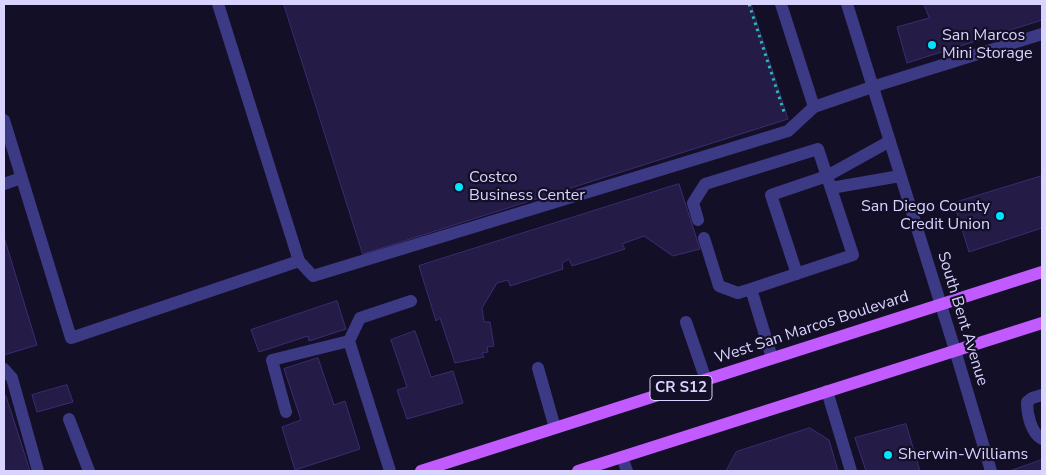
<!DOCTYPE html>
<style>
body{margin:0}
#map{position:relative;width:1046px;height:475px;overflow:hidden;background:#130f26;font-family:"Nunito Sans",sans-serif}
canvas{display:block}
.frame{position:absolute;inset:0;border:5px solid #d9d4ff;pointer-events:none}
</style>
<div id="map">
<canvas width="1046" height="475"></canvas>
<div class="frame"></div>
</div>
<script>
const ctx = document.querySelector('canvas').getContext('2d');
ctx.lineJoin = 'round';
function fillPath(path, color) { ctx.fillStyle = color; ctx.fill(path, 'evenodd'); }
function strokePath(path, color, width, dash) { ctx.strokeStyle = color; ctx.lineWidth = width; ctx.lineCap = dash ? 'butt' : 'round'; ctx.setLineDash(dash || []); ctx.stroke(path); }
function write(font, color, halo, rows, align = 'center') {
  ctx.font = font + ' "Nunito Sans",sans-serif'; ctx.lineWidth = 4.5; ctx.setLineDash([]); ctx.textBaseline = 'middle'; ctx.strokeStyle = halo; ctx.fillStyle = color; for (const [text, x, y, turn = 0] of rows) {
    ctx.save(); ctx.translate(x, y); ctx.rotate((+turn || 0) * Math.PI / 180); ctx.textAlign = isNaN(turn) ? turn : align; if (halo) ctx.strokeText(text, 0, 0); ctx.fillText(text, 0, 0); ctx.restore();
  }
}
const building = new Path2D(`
 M 284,4 L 751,4 L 788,119 L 363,254 Z
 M 924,4 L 1042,4 L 1042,20 L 907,63 L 897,27 L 929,18 Z
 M 1042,176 L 1042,228 L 969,252 L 954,203 Z
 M 679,184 L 700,249 L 673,256 L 644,236 L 622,244 L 625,249 L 572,266 L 569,259 L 562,263 L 563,269 L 510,286 L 508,280 L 497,283 L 482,308 L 484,322 L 490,322 L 494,346 L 487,347 L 488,352 L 482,353 L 484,357 L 455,363 L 440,318 L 436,321 L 419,266 Z
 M 4,237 L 37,345 L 4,355 Z
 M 337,301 L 346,329 L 309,341 L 308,336 L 259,352 L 251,330 Z
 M 415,331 L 431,377 L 453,371 L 463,403 L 407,419 L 397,390 L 407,387 L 391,340 Z
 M 318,358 L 334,405 L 345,401 L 360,449 L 295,470 L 282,427 L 301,420 L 284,369 Z
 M 67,385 L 73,402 L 37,412 L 32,395 Z
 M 6,396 L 30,471 L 4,471 L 4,397 Z
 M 906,424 L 920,471 L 866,471 L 855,438 Z
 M 810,428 L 829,440 L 838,471 L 726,471 L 736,452 Z
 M 1042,460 L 1042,470 L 1037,471 L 1010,471 Z`);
const path = new Path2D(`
 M 749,4 L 784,112`);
const minor = new Path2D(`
 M 781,4 L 814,107 L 872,87 L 1042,34
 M 847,4 L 955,350 L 991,471
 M 4,120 L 71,338 L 299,261 L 218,4
 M 4,184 L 21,178
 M 831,188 L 900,176
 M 698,220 L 693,203 L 705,184 L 818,149 L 853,255 L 751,289 L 772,358
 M 704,238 L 719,286 L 738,293 L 751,289
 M 299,261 L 313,276 L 788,131 L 814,107
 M 797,274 L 771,195 L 827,176 L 890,141
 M 686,322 L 706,380
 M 349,341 L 360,318 L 411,301
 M 538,368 L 555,428
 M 4,369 L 12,378 L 38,471
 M 827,391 L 851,471
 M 1042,395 L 1032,398 L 1027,402 C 1027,414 1031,433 1042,439
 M 286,412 L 272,360 L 349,341 L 390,471
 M 69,419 L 89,471
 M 622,457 L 627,471`);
const major = new Path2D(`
 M 421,471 L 1042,272
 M 578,471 L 1042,323`);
const markers = [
 [932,45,5,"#00e5ff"],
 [459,187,5,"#00e5ff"],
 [1000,216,5,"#00e5ff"],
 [888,455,5,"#00e5ff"]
];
const shields = [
 [681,388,62]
];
const shieldNames = [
 ["CR S12",681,388]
];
const poiNames = [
 ["San Marcos",942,36],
 ["Mini Storage",942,54],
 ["Costco",469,178],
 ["Business Center",469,196],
 ["San Diego County",990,207,"right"],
 ["Credit Union",990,225,"right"],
 ["Sherwin-Williams",898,455]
];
const streetNames = [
 ["South Bent Avenue",962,319,73],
 ["West San Marcos Boulevard",812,328,-18]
];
fillPath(building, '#241b47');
strokePath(building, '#3b2d73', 1);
strokePath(path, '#2fb8b0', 3, [2.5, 4]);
strokePath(minor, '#3d3a85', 12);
strokePath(major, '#c25bff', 12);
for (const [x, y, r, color] of markers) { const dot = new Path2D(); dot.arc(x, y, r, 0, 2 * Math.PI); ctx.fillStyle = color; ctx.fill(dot); strokePath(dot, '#130f26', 2); }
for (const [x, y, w] of shields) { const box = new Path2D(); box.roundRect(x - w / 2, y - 12.5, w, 25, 4); ctx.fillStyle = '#130f26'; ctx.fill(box); strokePath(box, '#d9d4ff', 1); }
write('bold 15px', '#d9d4ff', null, shieldNames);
write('16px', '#d9d4ff', '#130f26', poiNames, 'left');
write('16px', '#d9d4ff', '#130f26', streetNames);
</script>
